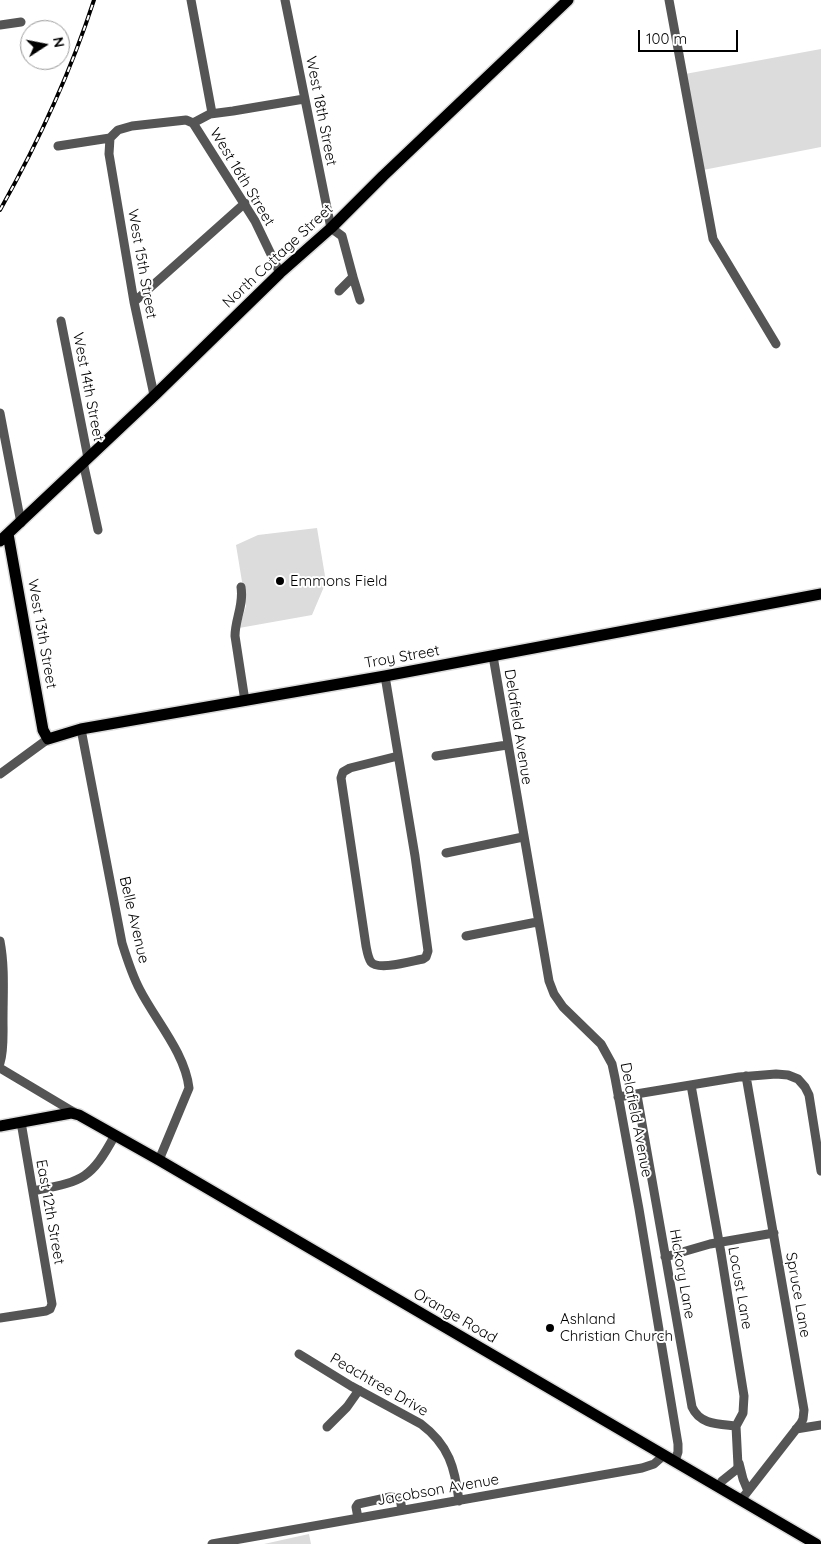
<!DOCTYPE html>
<style>
body{margin:0}
#map{position:relative;width:821px;height:1544px;overflow:hidden;background:#fff;font-family:Quicksand,sans-serif}
canvas{display:block}
.north{position:absolute;left:20px;top:20px;width:50px;height:50px;box-sizing:border-box;background:#fff;border:1px solid #999;border-radius:50%;rotate:79deg;font-size:14px;font-weight:700;line-height:20px;text-align:center;color:#000}
.north::after{content:'';display:block;margin:auto;width:18px;height:22px;background:#000;clip-path:polygon(50% 0,100% 100%,50% 72%,0 100%)}
.scale{position:absolute;left:638px;top:30px;width:100px;height:22px;box-sizing:border-box;border:2px solid #000;border-top:0;padding-left:6px;font-size:15px;line-height:18px;white-space:nowrap;color:#000;-webkit-text-stroke:4px #fff;paint-order:stroke}
</style>
<div id="map">
<canvas width="821" height="1544"></canvas>
<div class="north">N</div>
<div class="scale">100 m</div>
</div>
<script>
const ctx = document.querySelector('canvas').getContext('2d');
ctx.lineJoin = 'round';
function fillPath(path, color) { ctx.fillStyle = color; ctx.fill(path, 'evenodd'); }
function strokePath(path, color, width, dash) { ctx.strokeStyle = color; ctx.lineWidth = width; ctx.lineCap = dash ? 'butt' : 'round'; ctx.setLineDash(dash || []); ctx.stroke(path); }
function write(font, color, halo, rows, align = 'center') {
  ctx.font = font + ' Quicksand,sans-serif'; ctx.lineWidth = 4; ctx.setLineDash([]); ctx.textBaseline = 'middle'; ctx.strokeStyle = halo; ctx.fillStyle = color; for (const [text, x, y, turn = 0] of rows) {
    ctx.save(); ctx.translate(x, y); ctx.rotate((+turn || 0) * Math.PI / 180); ctx.textAlign = isNaN(turn) ? turn : align; if (halo) ctx.strokeText(text, 0, 0); ctx.fillText(text, 0, 0); ctx.restore();
  }
}
const green = new Path2D(`
 M 821,49 L 821,147 L 703,170 L 685,74 Z
 M 317,528 L 326,582 L 312,615 L 239,628 L 246,606 L 236,545 L 258,535 Z
 M 309,1534 L 311,1544 L 264,1544 Z`);
const minor = new Path2D(`
 M 191,0 L 212,113
 M 285,0 L 331,228 L 342,236 L 353,277 L 339,291
 M 669,0 L 713,239 L 776,344
 M 0,25 L 21,22
 M 193,123 L 255,221 L 280,273
 M 193,123 L 210,114 L 233,111 L 304,99
 M 110,138 L 109,154 L 134,302 L 154,395
 M 58,146 L 110,138 L 118,130 L 132,126 L 186,120 L 193,123
 M 353,277 L 360,300
 M 134,302 L 245,203
 M 61,321 L 88,458
 M 0,413 L 21,523
 M 83,462 L 98,530
 M 241,587 C 244,605 235,619 235,636 L 245,701
 M 493,656 L 549,981 L 554,994 L 563,1007 L 601,1044 L 612,1064 L 615,1078 L 639,1209 L 678,1444 L 678,1452 L 675,1461
 M 385,676 L 415,856 L 428,951 L 426,957 L 423,959 C 412,961 378,971 371,962 C 368,958 367,951 366,946 L 341,778 L 343,772 L 350,768 L 398,756
 M 81,729 L 122,943 C 127,959 132,975 140,990 C 156,1021 185,1053 189,1088 L 159,1160
 M 436,756 L 507,745
 M 0,774 L 48,739
 M 446,853 L 523,837
 M 466,936 L 537,922
 M 0,941 C 5,967 3,994 3,1020 C 3,1034 4,1050 0,1063
 M 0,1068 L 77,1114
 M 691,1085 L 721,1253 L 744,1396 L 743,1413 L 736,1426 L 738,1466 L 737,1469 L 722,1481 L 719,1486
 M 637,1095 L 692,1407 C 700,1425 719,1424 736,1426
 M 618,1097 L 739,1077 L 776,1074 L 788,1075 L 798,1079 L 805,1087 L 809,1095 L 821,1171
 M 33,1191 C 82,1181 90,1181 115,1135
 M 665,1257 L 710,1244 L 774,1233
 M 0,1318 L 46,1311 L 50,1309 L 52,1304 L 21,1122
 M 299,1354 L 351,1386 L 421,1424 C 449,1445 455,1468 459,1501
 M 327,1427 L 347,1407 L 359,1390
 M 796,1429 L 821,1425
 M 739,1463 L 743,1479 L 748,1491
 M 741,1500 L 801,1423 L 803,1419 L 804,1410 L 746,1076
 M 358,1518 L 356,1507 L 358,1504 L 390,1497 L 400,1498 L 402,1510
 M 212,1544 L 642,1468 L 654,1464 L 664,1455`);
const major = new Path2D(`
 M 8,534 L 43,730 L 48,739 L 81,729 L 385,676 L 821,594
 M 0,541 L 156,394 L 280,273 L 331,228 L 383,176 L 568,0
 M 0,1126 L 71,1113 L 79,1115 L 159,1160 L 816,1544`);
const rail = new Path2D(`
 M 0,210 C 38,143 70,74 94,0`);
const markers = [
 [280,581,5,"#000"],
 [550,1328,5,"#000"]
];
const streetNames = [
 ["West 18th Street",321,111,79],
 ["West 16th Street",242,177,59],
 ["North Cottage Street",278,256,-43],
 ["West 15th Street",142,264,80],
 ["West 14th Street",88,387,79],
 ["West 13th Street",42,634,80],
 ["Troy Street",402,657,-10],
 ["Delafield Avenue",518,727,81],
 ["Belle Avenue",134,920,77],
 ["Delafield Avenue",636,1120,79],
 ["East 12th Street",50,1212,80],
 ["Hickory Lane",682,1274,80],
 ["Locust Lane",740,1288,80],
 ["Spruce Lane",798,1295,80],
 ["Orange Road",455,1316,30],
 ["Peachtree Drive",379,1385,30],
 ["Jacobson Avenue",438,1490,-10]
];
const poiNames = [
 ["Emmons Field",290,581],
 ["Ashland",560,1319],
 ["Christian Church",560,1336]
];
fillPath(green, '#dcdcdc');
strokePath(major, '#dbdbdb', 14);
strokePath(minor, '#555', 9);
strokePath(major, '#000', 11);
strokePath(rail, '#000', 4);
strokePath(rail, '#fff', 2, [5.5]);
for (const [x, y, r, color] of markers) { const dot = new Path2D(); dot.arc(x, y, r, 0, 2 * Math.PI); ctx.fillStyle = color; ctx.fill(dot); strokePath(dot, '#fff', 2); }
write('15px', '#000', '#fff', streetNames);
write('15px', '#000', '#fff', poiNames, 'left');
</script>
